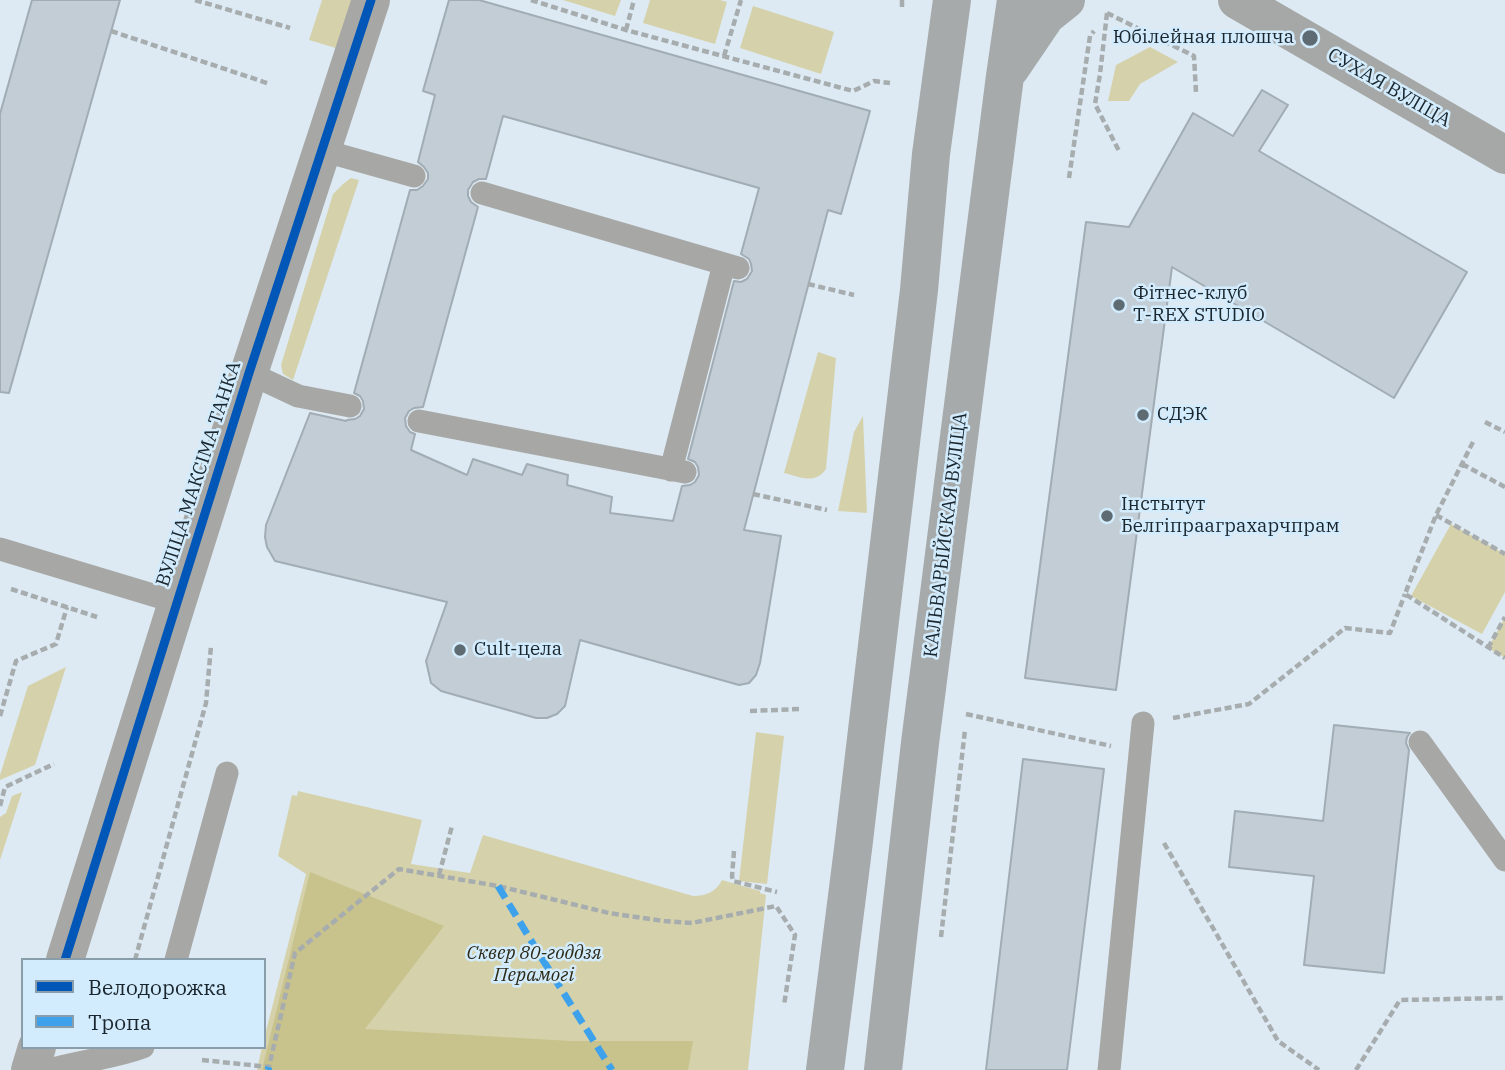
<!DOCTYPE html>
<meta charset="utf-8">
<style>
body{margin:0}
#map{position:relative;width:1505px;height:1070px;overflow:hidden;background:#ddeaf3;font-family:"IBM Plex Serif",serif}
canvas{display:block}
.legend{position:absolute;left:21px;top:958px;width:245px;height:91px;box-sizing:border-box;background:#d3ecfd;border:2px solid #899daa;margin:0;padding:9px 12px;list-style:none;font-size:21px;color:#1a262e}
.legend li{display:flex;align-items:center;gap:14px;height:35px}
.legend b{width:35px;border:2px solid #899daa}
</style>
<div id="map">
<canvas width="1505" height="1070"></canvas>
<ul class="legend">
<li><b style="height:9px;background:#0057b8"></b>Велодорожка</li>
<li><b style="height:9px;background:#3da2eb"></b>Тропа</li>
</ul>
</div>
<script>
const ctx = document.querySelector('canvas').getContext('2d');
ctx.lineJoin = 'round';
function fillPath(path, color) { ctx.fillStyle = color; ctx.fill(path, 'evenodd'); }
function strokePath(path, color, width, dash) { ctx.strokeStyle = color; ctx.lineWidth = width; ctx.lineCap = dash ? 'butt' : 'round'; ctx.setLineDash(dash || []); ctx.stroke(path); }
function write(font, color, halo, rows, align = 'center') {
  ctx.font = font + ' "IBM Plex Serif",serif'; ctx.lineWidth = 5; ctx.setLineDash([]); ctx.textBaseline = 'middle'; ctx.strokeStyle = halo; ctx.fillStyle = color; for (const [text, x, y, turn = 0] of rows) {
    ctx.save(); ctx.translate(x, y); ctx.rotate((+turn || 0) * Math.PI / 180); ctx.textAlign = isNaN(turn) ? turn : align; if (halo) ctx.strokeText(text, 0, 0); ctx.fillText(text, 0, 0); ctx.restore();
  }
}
const green = new Path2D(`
 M 322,0 L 355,0 L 339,49 L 309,40 Z
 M 563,0 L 621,0 L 615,16 Z
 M 650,0 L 720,0 L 727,2 L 715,44 L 643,23 Z
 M 753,6 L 834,32 L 821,74 L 740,48 Z
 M 1150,47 L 1178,62 L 1140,84 L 1129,101 L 1108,101 L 1116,65 Z
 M 351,178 L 359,180 L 293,380 L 283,374 L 281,365 L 333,194 L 343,184 Z
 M 818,352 L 836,358 L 826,469 C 815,485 800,477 784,473 Z
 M 863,416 L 867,513 L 838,511 L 854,432 Z
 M 1451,524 L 1505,554 L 1505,592 L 1482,634 L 1411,596 Z
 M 1505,617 L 1505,658 L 1488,648 Z
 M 66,667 L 35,765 L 0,780 L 0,775 L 28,686 Z
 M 756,732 L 784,736 L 767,884 L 739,881 Z
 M 298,791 L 422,820 L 411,864 L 470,873 L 483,835 L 693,896 C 706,896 716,892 722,880 L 760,891 L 760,893 L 766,895 L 748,1070 L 257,1070 L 262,1047 L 264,1047 L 264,1039 L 306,874 L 278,856 L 292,795 L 297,796 Z
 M 22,792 L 0,860 L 0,817 L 6,813 L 12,796 Z`);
const forest = new Path2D(`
 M 310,872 L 444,926 L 365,1029 L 571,1041 L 693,1041 L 688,1070 L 262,1070 Z`);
const building = new Path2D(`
 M 32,0 L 120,0 L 9,393 L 0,392 L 0,114 Z
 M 449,0 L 479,0 L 870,111 L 841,214 L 828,210 L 744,530 L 781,536 L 760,663 L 756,675 L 749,683 L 739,685 L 580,640 L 565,706 L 557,714 L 547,718 L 536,718 L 441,691 L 431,683 L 426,661 L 447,602 L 275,561 L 267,547 L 265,537 L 266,525 L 310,413 L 346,421 L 347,420 L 355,419 L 360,416 L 364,409 L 363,401 L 360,396 L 354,393 L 410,190 L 417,190 L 423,186 L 428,179 L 428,173 L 424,167 L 418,162 L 435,95 L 423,91 ZM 503,116 L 759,188 L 741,254 L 749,259 L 751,264 L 752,271 L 747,279 L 741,282 L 734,281 L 688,459 L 695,462 L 698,467 L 699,475 L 695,482 L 690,485 L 682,486 L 673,521 L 610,513 L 612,497 L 567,485 L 568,475 L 527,464 L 522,475 L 473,459 L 467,475 L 411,450 L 415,434 L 410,432 L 406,426 L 405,418 L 409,411 L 414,408 L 423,407 L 478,207 L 471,202 L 468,196 L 468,190 L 473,182 L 479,179 L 486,179 Z
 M 1262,90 L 1288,105 L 1259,151 L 1467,272 L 1394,398 L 1172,267 L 1116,690 L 1025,678 L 1086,222 L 1129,227 L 1193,113 L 1233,136 Z
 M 1334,725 L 1410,733 L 1407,737 L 1406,743 L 1409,750 L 1384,973 L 1304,965 L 1314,876 L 1229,867 L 1235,811 L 1323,821 Z
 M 1023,759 L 1104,769 L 1067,1070 L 986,1070 Z`);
const path = new Path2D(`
 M 195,0 L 290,28
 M 531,0 L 626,30 L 853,91 L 874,81 L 890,83
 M 902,7 L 902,0
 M 1107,13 L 1100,74 L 1095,104 L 1120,153
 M 1107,13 L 1194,56 L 1196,92
 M 626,30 L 634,0
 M 111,31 L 270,84
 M 724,56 L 741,0
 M 1069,178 L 1090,36 L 1094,31
 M 808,284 L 854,295
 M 1485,422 L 1505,432
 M 1473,442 L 1436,515 L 1405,594 L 1505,658
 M 1462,464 L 1505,487
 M 753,494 L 827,510
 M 1436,515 L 1505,554
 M 11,589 L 97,617
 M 1488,648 L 1505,617
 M 750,711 L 801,709
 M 966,714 L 1111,746
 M 0,716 L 16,661 L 56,644 L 67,607
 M 1173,718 L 1249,704 L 1345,628 L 1390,633 L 1405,594
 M 0,806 L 5,787 L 54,764
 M 1164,843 L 1278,1041 L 1319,1070
 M 734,851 L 732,876 L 733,881 L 777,892
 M 439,875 L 452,826
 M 941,937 L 965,730
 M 135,960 L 206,703 L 211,646
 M 202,1060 L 269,1067 L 295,953 L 399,869 L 498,886 L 609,913 L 664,921 L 692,923 L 776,906 L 795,935 L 784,1005
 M 1356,1070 L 1400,1000 L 1505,998`);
const lane = new Path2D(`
 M 321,150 L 414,176
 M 482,193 L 738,268
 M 249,373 L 298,396 L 350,406
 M 419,421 L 685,472
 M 671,470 L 724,264
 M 0,549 L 176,602
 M 1420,742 L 1505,860
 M 176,960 L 227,773
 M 49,1070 C 80,1061 113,1058 143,1047
 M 1109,1070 L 1143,723`);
const street = new Path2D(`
 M 65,960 L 249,373 L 371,0
 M 30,1070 L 37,1047`);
const secondary = new Path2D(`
 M 1237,0 L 1505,155`);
const primary = new Path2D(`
 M 1010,69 L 1046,16 L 1066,0
 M 825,1070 L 853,849 L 919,290 L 931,154 L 952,0
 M 883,1070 L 920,743 L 1005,76 L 1016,0`);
const quiet = new Path2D(`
 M 498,886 L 541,957 L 612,1070
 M 268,1070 L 269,1067`);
const cycleway = new Path2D(`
 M 65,960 L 249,373 L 371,0`);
const markers = [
 [1310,38,9,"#5e6b73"],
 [1119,305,7,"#5e6b73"],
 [1143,415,7,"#5e6b73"],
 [1107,516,7,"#5e6b73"],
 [460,650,7,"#5e6b73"]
];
const poiNames = [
 ["Юбілейная плошча",1294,38,"right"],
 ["Фітнес-клуб",1133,294],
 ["T-REX STUDIO",1133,316],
 ["СДЭК",1157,415],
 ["Інстытут",1121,505],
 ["Белгіпрааграхарчпрам",1121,527],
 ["Cult-цела",474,650]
];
const streetNames = [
 ["СУХАЯ ВУЛІЦА",1389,88,30],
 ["ВУЛІЦА МАКСІМА ТАНКА",199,474,-72],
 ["КАЛЬВАРЫЙСКАЯ ВУЛІЦА",946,535,-83]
];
const parkNames = [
 ["Сквер 80-годдзя",534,954],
 ["Перамогі",534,976]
];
fillPath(green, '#d5d2ab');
fillPath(forest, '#c8c28c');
fillPath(building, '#c2cdd5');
strokePath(building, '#a1acb4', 2);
strokePath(path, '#a7adae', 4.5, [7, 3.5]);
strokePath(lane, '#a7a8a6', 23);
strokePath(street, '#a7a8a6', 38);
strokePath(secondary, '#a5a8a6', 38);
strokePath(primary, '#a7aaab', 38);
strokePath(quiet, '#3da2eb', 7, [14, 7]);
strokePath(cycleway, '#0057b8', 9);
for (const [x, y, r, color] of markers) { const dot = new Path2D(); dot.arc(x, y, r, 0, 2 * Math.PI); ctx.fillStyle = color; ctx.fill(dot); strokePath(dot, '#d3ecfd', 2.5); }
write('19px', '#1a262e', '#d3ecfd', poiNames, 'left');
write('19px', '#1a262e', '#d3ecfd', streetNames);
write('italic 19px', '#2e2a18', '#d3ecfd', parkNames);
</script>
